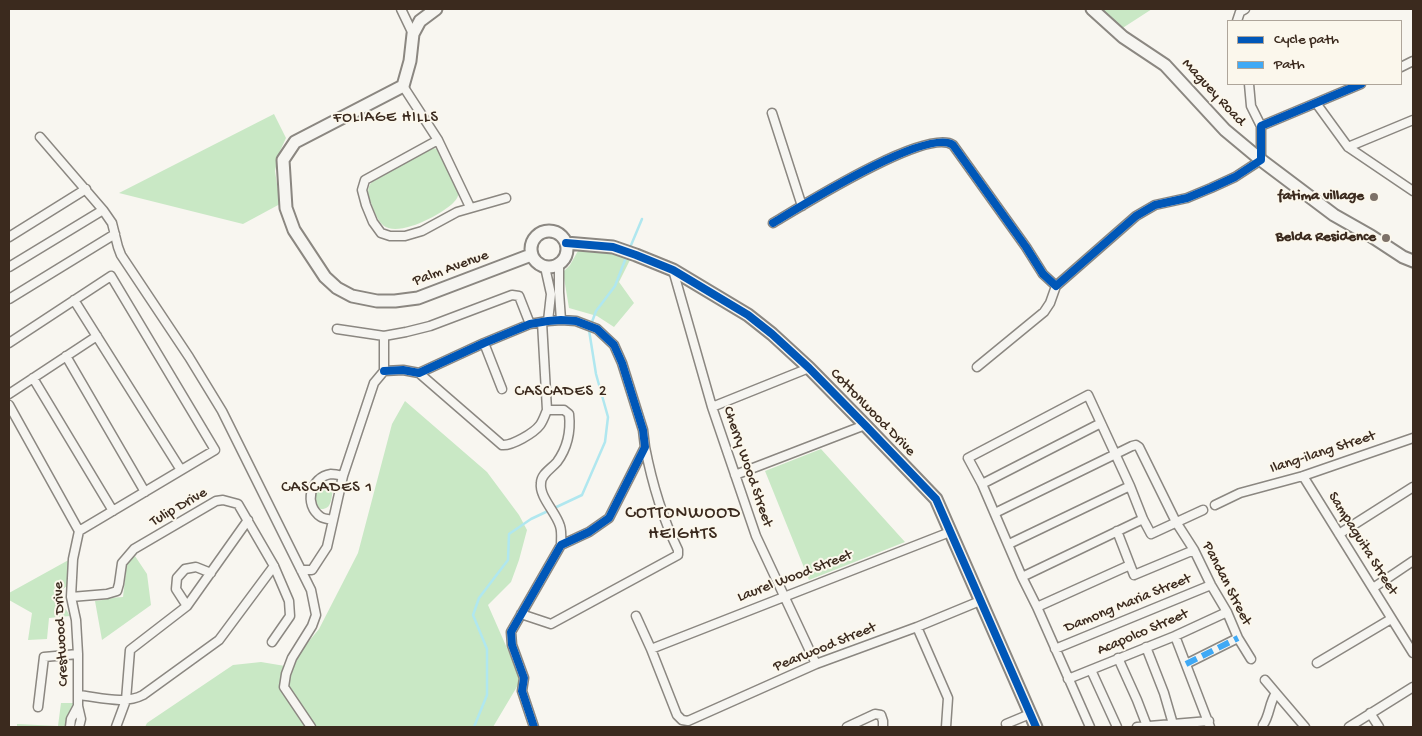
<!DOCTYPE html>
<style>
body{margin:0}
#map{position:relative;width:1422px;height:736px;overflow:hidden;background:#f8f6f0;font-family:"Gochi Hand",sans-serif}
canvas{display:block}
.frame{position:absolute;inset:0;border:10px solid #3b2a1e;pointer-events:none}
.legend{position:absolute;left:1227px;top:20px;width:175px;height:65px;box-sizing:border-box;background:#fbf7ec;border:1px solid #aea59a;margin:0;padding:6px 9px;list-style:none;font-size:15px;color:#3b2a1e}
.legend li{display:flex;align-items:center;gap:10px;height:25px}
.legend b{width:25px;border:1px solid #aea59a}
</style>
<div id="map">
<canvas width="1422" height="736"></canvas>
<div class="frame"></div>
<ul class="legend">
<li><b style="height:6px;background:#0057b8"></b>Cycle path</li>
<li><b style="height:6px;background:#3fa9f5"></b>Path</li>
</ul>
</div>
<script>
const ctx = document.querySelector('canvas').getContext('2d');
ctx.lineJoin = 'round';
function fillPath(path, color) { ctx.fillStyle = color; ctx.fill(path, 'evenodd'); }
function strokePath(path, color, width, dash) { ctx.strokeStyle = color; ctx.lineWidth = width; ctx.lineCap = dash ? 'butt' : 'round'; ctx.setLineDash(dash || []); ctx.stroke(path); }
function write(font, color, halo, rows, align = 'center') {
  ctx.font = font + ' "Gochi Hand",sans-serif'; ctx.lineWidth = 4; ctx.setLineDash([]); ctx.textBaseline = 'middle'; ctx.strokeStyle = halo; ctx.fillStyle = color; for (const [text, x, y, turn = 0] of rows) {
    ctx.save(); ctx.translate(x, y); ctx.rotate((+turn || 0) * Math.PI / 180); ctx.textAlign = isNaN(turn) ? turn : align; if (halo) ctx.strokeText(text, 0, 0); ctx.fillText(text, 0, 0); ctx.restore();
  }
}
const green = new Path2D(`
 M 1096,9 L 1152,9 L 1118,31 Z
 M 274,114 L 286,138 L 280,151 L 275,171 L 280,204 L 243,224 L 119,193 Z
 M 432,148 L 439,149 L 459,188 C 459,194 458,198 454,202 C 443,214 400,237 384,226 C 377,221 374,210 371,203 C 368,195 366,188 372,182 Z
 M 597,248 L 631,258 L 619,282 L 634,303 L 614,327 L 597,316 L 569,308 L 563,272 L 570,265 L 579,249 Z
 M 405,401 L 487,472 L 519,515 L 527,530 L 519,560 L 511,582 L 488,605 L 521,680 L 493,727 L 145,727 L 147,723 L 233,665 L 261,662 L 285,666 L 292,669 L 295,658 L 319,629 L 358,553 L 392,424 Z
 M 821,449 L 905,542 L 809,580 L 765,471 Z
 M 328,483 L 333,490 C 331,499 332,510 320,509 C 315,502 314,498 315,490 L 322,485 Z
 M 135,556 L 147,574 L 151,605 L 102,640 L 95,601 C 105,600 113,597 123,597 L 127,562 Z
 M 74,557 L 67,586 C 50,597 65,605 70,616 L 49,618 L 47,639 L 28,640 L 32,613 L 9,600 L 9,593 Z
 M 61,703 L 74,703 L 73,709 L 68,715 L 66,727 L 17,727 L 17,724 L 58,726 Z`);
const stream = new Path2D(`
 M 629,250 L 642,219
 M 474,727 L 487,695 L 487,649 L 473,615 L 479,598 L 508,560 L 509,534 L 531,519 L 582,495 L 605,442 L 608,417 L 596,374 L 589,330 L 596,311 L 615,286 L 627,255`);
const street = new Path2D(`
 M 401,9 L 413,34
 M 1237,21 L 1240,12 L 1245,9
 M 1401,67 L 1413,61
 M 1249,84 L 1251,106 L 1261,126
 M 403,86 L 438,140 L 470,207
 M 1316,103 L 1348,147 L 1413,191
 M 772,113 L 802,206
 M 40,137 L 103,210 L 112,223 L 118,247 L 121,255 L 189,357 L 222,411 L 311,590 L 316,615 L 312,626 L 292,658 L 286,674 L 284,687 L 311,727
 M 438,140 L 365,180 L 362,190 L 366,205 L 373,222 L 381,233 L 390,236 L 405,236 L 422,231 L 457,212 L 506,198
 M 1348,147 L 1413,120
 M 773,223 C 800,207 927,127 953,145 L 1026,247 L 1043,274 L 1056,286 L 1136,216 L 1155,205 L 1187,198 L 1211,188 L 1235,177 L 1261,160 L 1261,126 L 1361,84
 M 9,237 L 86,189
 M 559,265 L 559,292 L 561,320
 M 9,267 L 103,210
 M 545,267 L 551,294 L 548,321
 M 673,270 L 712,407 L 756,536 L 816,664
 M 9,299 L 115,234
 M 74,300 L 181,470
 M 337,329 L 384,336 L 406,332 L 430,326 L 512,295 L 519,296 L 530,324
 M 9,343 L 111,276 L 215,450 L 79,531
 M 484,343 L 502,389
 M 66,356 L 145,492
 M 977,367 L 1044,312 L 1050,303 L 1056,286
 M 384,371 L 403,370 L 419,373 L 484,343 L 530,324 L 548,321 L 561,320 L 576,321 L 597,329 L 614,345 L 622,363 L 643,430 L 645,447 L 609,518 L 589,532 L 561,545 L 511,632 L 512,645 L 524,678 L 522,691 L 534,727
 M 419,373 L 502,445 C 512,446 534,433 540,425 C 543,421 545,415 547,410 L 542,322
 M 33,378 L 113,511
 M 9,394 L 97,336
 M 9,405 L 79,531
 M 712,407 L 809,368
 M 547,410 L 564,410 L 569,414 C 571,432 568,447 557,462 C 551,469 541,474 541,483 C 539,497 556,512 560,526 C 562,532 561,539 561,545
 M 735,475 L 865,425
 M 1303,476 L 1413,653
 M 982,484 L 1101,423
 M 1215,505 L 1240,493 L 1303,476 L 1413,438
 M 995,513 L 1132,446 L 1136,445 L 1139,447 L 1176,522 L 1194,550 L 1211,585 L 1227,612 L 1238,638 L 1251,659
 M 333,520 C 329,519 324,519 321,517 C 303,505 310,477 331,474 C 334,474 339,475 343,476
 M 79,531 L 73,559 L 71,597 L 76,620 L 78,654 L 78,706 L 81,719 L 79,727
 M 1117,531 L 1134,575 L 1194,550
 M 1339,534 L 1413,487
 M 1009,544 L 1130,486
 M 301,570 L 312,570 L 327,547 L 343,476 L 374,383 L 384,371 L 384,336
 M 1022,577 L 1143,519
 M 1373,588 L 1413,561
 M 71,597 L 107,594 L 117,591 L 119,584 L 122,563 L 134,549 L 216,501 L 223,500 L 238,504 L 274,566 L 289,601 L 290,616 L 272,642
 M 187,606 L 176,589 L 177,578 L 185,569 L 196,567 L 211,573
 M 1037,607 L 1130,565
 M 521,614 L 551,624 L 678,555 L 678,550 C 662,517 652,483 645,447
 M 636,616 L 651,649 L 677,715 L 682,720 L 688,721 L 816,664 L 917,627 L 980,601
 M 917,627 L 948,698 L 946,727
 M 1175,636 L 1210,727
 M 1146,647 L 1164,693 L 1173,724
 M 651,649 L 950,532
 M 1055,649 L 1211,585
 M 1118,658 L 1137,700 L 1147,726
 M 1317,663 L 1391,619
 M 1186,664 L 1238,638
 M 1091,670 L 1117,727
 M 1068,679 L 1175,636 L 1227,612
 M 1265,680 L 1276,693
 M 78,695 C 99,697 124,705 143,695 L 219,640 L 274,566
 M 38,707 L 44,657 L 78,654
 M 1370,713 L 1379,727
 M 1006,724 L 1030,714
 M 1263,725 C 1270,715 1269,703 1276,693 L 1305,727
 M 70,727 L 71,719 L 78,706
 M 116,727 L 126,700 L 130,650 L 187,606 L 248,520
 M 847,727 L 875,714 L 881,715 L 883,721 L 883,727
 M 1090,727 L 1037,607 L 1022,577 L 982,484 L 968,458 L 1088,395 L 1130,486 L 1143,519 L 1151,534 L 1203,510
 M 1137,727 L 1209,721
 M 1349,727 L 1413,687`);
const secondary = new Path2D(`
 M 436,9 L 420,21 L 413,34 L 410,61 L 403,86 L 295,142 L 283,160 L 286,208 L 294,230 L 325,277 L 337,288 L 352,296 L 377,301 L 395,301 L 418,298 L 531,255
 M 1092,9 L 1123,37 L 1165,65 L 1225,130 L 1261,160 L 1334,215 L 1371,236 L 1403,257 L 1413,261
 M531 249a18 18 0 1 1 36 0a18 18 0 1 1-36 0Z
 M 566,243 L 613,247 L 636,255 L 673,270 L 748,315 L 772,334 L 809,368 L 865,425 L 936,499 L 1036,727`);
const quiet = new Path2D(`
 M 1186,664 L 1238,638`);
const cycleway = new Path2D(`
 M 773,223 C 800,207 927,127 953,145 L 1026,247 L 1043,274 L 1056,286 L 1136,216 L 1155,205 L 1187,198 L 1211,188 L 1235,177 L 1261,160 L 1261,126 L 1361,84
 M 566,243 L 613,247 L 636,255 L 673,270 L 748,315 L 772,334 L 809,368 L 865,425 L 936,499 L 1036,727
 M 384,371 L 403,370 L 419,373 L 484,343 L 530,324 L 548,321 L 561,320 L 576,321 L 597,329 L 614,345 L 622,363 L 643,430 L 645,447 L 609,518 L 589,532 L 561,545 L 511,632 L 512,645 L 524,678 L 522,691 L 534,727`);
const markers = [
 [1374,197,5,"#7d7168"],
 [1386,238,5,"#7d7168"]
];
const streetNames = [
 ["Maguey Road",1213,93,47],
 ["Palm Avenue",451,269,-20],
 ["Cottonwood Drive",872,413,46],
 ["Ilang-ilang Street",1323,453,-18],
 ["Cherry Wood Street",747,467,71],
 ["Tulip Drive",179,508,-30],
 ["Sampaguita Street",1362,544,58],
 ["Laurel Wood Street",795,577,-21],
 ["Pandan Street",1226,584,63],
 ["Damong Maria Street",1128,604,-22],
 ["Acapolco Street",1143,633,-23],
 ["Crestwood Drive",62,634,-93],
 ["Pearwood Street",825,648,-22]
];
const poiNames = [
 ["fatima village",1364,197],
 ["Belda Residence",1376,238]
];
const neighbourhoodNames = [
 ["FOLIAGE HILLS",386,119],
 ["CASCADES 2",561,393],
 ["CASCADES 1",327,489]
];
const quarterNames = [
 ["COTTONWOOD",683,514],
 ["HEIGHTS",683,535]
];
fillPath(green, '#c9e8c5');
strokePath(stream, '#b0e7ef', 2.5);
strokePath(street, '#8b8781', 11);
strokePath(secondary, '#8b8781', 15);
strokePath(street, '#f6f5f1', 8);
strokePath(secondary, '#f6f5f1', 11);
strokePath(quiet, '#3fa9f5', 6, [12, 6]);
strokePath(cycleway, '#0057b8', 8);
for (const [x, y, r, color] of markers) { const dot = new Path2D(); dot.arc(x, y, r, 0, 2 * Math.PI); ctx.fillStyle = color; ctx.fill(dot); strokePath(dot, '#fbf7ec', 2); }
write('15px', '#3b2a1e', '#fbf7ec', streetNames);
write('bold 15px', '#3b2a1e', '#fbf7ec', poiNames, 'right');
ctx.letterSpacing = '1px';
write('16px', '#3b2a1e', '#fbf7ec', neighbourhoodNames);
ctx.letterSpacing = '0px';
ctx.letterSpacing = '1px';
write('18px', '#3b2a1e', '#fbf7ec', quarterNames);
ctx.letterSpacing = '0px';
</script>
